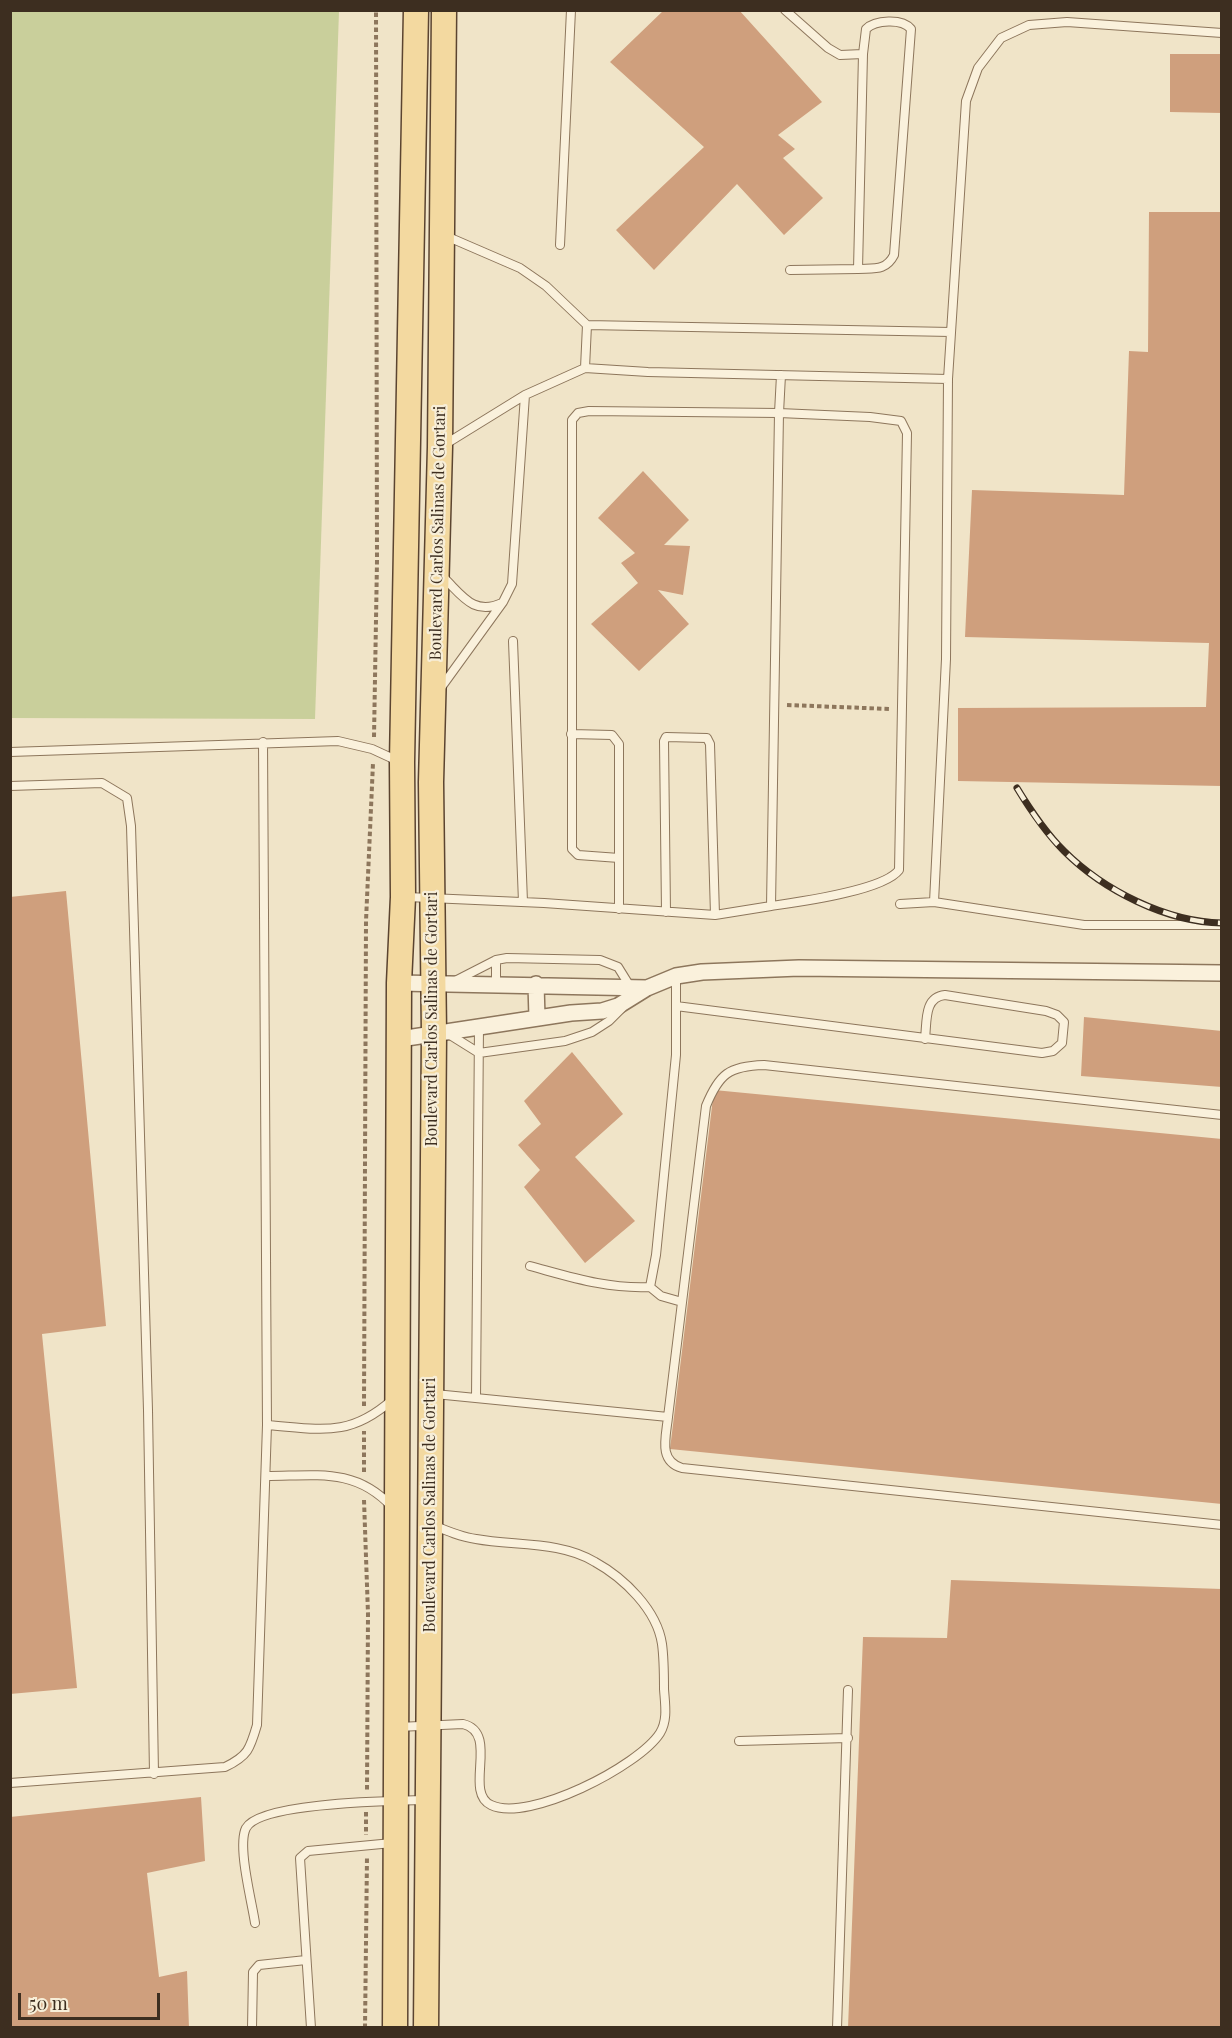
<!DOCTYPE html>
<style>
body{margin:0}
#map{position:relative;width:1232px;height:2038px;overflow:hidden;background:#f0e4c8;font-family:"Playfair Display",serif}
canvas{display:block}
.frame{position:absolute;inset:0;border:12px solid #3d2e20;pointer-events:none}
.scale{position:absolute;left:18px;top:1993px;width:142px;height:27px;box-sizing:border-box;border:3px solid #3d2e20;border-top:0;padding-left:8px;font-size:18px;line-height:21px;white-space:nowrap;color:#3d2e20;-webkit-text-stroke:4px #f7eed8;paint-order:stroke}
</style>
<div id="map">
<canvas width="1232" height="2038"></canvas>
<div class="frame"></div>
<div class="scale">50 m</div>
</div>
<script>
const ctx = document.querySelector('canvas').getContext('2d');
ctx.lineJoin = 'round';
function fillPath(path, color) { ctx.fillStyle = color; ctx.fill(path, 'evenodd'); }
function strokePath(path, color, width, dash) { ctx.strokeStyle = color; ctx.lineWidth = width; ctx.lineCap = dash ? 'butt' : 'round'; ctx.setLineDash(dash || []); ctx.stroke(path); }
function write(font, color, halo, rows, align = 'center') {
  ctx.font = font + ' "Playfair Display",serif'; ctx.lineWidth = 4.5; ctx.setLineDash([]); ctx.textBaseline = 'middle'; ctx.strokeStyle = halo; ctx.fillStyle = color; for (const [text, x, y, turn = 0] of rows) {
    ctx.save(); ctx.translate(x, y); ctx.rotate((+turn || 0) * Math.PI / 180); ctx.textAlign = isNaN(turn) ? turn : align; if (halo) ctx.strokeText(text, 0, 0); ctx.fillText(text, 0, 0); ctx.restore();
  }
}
const green = new Path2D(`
 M 11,10 L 339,11 L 315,719 L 11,718 Z`);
const building = new Path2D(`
 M 664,10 L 739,10 L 822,102 L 778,135 L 795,149 L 783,158 L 823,198 L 784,235 L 737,184 L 654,270 L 616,230 L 704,147 L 610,62 Z
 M 1170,54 L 1222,54 L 1222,113 L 1170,112 Z
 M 1149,212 L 1222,212 L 1222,786 L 958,781 L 958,708 L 1206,707 L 1209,643 L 965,637 L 972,490 L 1124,495 L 1129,351 L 1148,352 Z
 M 643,471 L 689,520 L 664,545 L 690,546 L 683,595 L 658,590 L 689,624 L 639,671 L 591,624 L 638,583 L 621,563 L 635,553 L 598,518 Z
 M 66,891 L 106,1326 L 42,1334 L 77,1688 L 10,1694 L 10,897 Z
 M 1084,1017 L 1222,1031 L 1222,1087 L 1081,1076 Z
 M 572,1052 L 623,1114 L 575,1157 L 635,1221 L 585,1263 L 524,1187 L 540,1170 L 518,1145 L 541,1124 L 524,1101 Z
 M 714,1090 L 1222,1139 L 1222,1504 L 670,1449 Z
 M 951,1580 L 1222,1589 L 1222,2028 L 848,2028 L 863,1637 L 947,1638 Z
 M 201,1797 L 205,1861 L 147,1873 L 159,1977 L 187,1971 L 189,2028 L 10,2028 L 10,1817 Z`);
const path = new Path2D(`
 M 787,705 L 890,709
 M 374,737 L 377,561 L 376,10
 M 364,1406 L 366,921 L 373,763
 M 364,1472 L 364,1431
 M 364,1500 L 368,1614 L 367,1790
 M 366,1812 L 366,1835
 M 365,2028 L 367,1857`);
const service = new Path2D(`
 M 785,10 L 828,48 L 840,55 L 863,54 L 858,269 C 874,268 886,271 894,255 L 911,29 C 902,18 875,20 866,29 L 863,54
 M 446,236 L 520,268 L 546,286 L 587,325 L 951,332
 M 560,245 L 571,10
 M 790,270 L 858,269
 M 585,368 L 587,325
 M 444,445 L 525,395 L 585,368 L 648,372 L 948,379
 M 443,577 C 462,595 473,616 502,603
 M 513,641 L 523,902
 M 440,689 L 503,602 L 512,584 L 525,395
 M 571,734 L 612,735 L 619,744 L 619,909
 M 10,752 L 338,741 L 372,749 L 398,761
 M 10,786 L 102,783 L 127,798 L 131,826 L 148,1410 L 154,1774
 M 619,858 L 578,855 L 572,849 L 572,420 L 578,413 L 589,411 L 779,413 L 870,417 L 901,421 L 907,433 L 899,870 C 883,891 798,902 771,906 L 779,413 L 781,375
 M 407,897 L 544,903 L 715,915 L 771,906
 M 934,902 L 946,659 L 948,379 L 966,101 L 978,68 L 1001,38 L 1029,25 L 1067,22 L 1222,33
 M 900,904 L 934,902 L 1084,925 L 1222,925
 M 666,912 L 664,741 L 666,737 L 707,738 L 710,744 L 715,915
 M 496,960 L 496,983
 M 455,981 L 496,960 L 507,958 L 600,960 L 618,967 L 631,988
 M 676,1006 L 1042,1053 L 1053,1051 L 1062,1043 L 1064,1022 L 1057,1015 L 1046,1011 L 945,995 C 924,997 927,1021 925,1039
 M 447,1033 L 479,1053 L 565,1041 L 592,1032 L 609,1021 L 622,1008
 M 530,1266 C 571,1277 607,1289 650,1287 L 656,1255 L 676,1055 L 676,976
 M 650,1287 L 661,1296 L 682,1302
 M 435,1394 L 668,1417 L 706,1106 C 719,1074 729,1066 764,1065 L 1222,1115
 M 476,1398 L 479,1027
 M 668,1417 C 666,1437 658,1461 682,1468 L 1222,1525
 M 267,1425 C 320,1429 349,1438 392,1400
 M 266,1476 C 316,1476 355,1467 392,1507
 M 398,1727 L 463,1724 C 500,1733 463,1792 491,1805 C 528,1823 639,1766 660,1733 C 668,1720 665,1704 664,1689 C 664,1674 664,1659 662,1644 C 657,1610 624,1578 595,1562 C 561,1541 514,1546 476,1539 C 461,1537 447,1531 433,1525
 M 739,1741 L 848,1738
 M 10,1783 L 225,1767 C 248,1756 250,1749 257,1725 L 267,1425 L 263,742
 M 255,1923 C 252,1902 237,1846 246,1828 C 260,1802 394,1801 424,1800
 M 252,2028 L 253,1972 L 259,1965 L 306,1960
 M 311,2028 L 300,1858 L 308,1851 L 392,1843
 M 837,2028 L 848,1690`);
const minor = new Path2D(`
 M 399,983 L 647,988
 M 536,984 L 537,1018
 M 400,1039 L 571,1013 L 602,1011 L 618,1006 L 647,988 L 676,976 L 702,972 L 799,968 L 1222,973`);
const primary = new Path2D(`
 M 395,2028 L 399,983 L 403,897 L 402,762 L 416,10
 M 426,2028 L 434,1034 L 431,782 L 440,447 L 444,10`);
const rail = new Path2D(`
 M 1017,788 C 1031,811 1045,832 1064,851 C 1103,890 1166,922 1222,923`);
const streetNames = [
 ["Boulevard Carlos Salinas de Gortari",438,533,-89],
 ["Boulevard Carlos Salinas de Gortari",432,1019,-90],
 ["Boulevard Carlos Salinas de Gortari",430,1505,-90]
];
fillPath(green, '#c9cf9b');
fillPath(building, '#cf9f7d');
strokePath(service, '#8d765c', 10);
strokePath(minor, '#8d765c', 18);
strokePath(primary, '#5b4430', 27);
strokePath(path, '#8d765c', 4, [4.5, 3]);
strokePath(service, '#faf1dc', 8);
strokePath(minor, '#faf1dc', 15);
strokePath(primary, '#f3d9a0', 24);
strokePath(rail, '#3d2e20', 7);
strokePath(rail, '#f7eed8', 4.5, [14]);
write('16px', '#3d2e20', '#f7eed8', streetNames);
</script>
